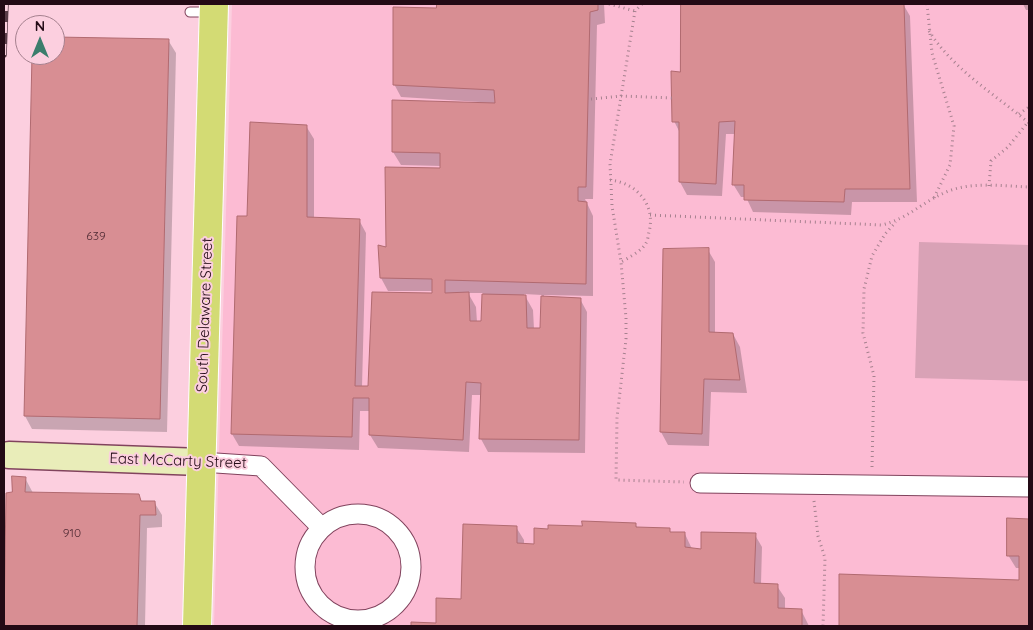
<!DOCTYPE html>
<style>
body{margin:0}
#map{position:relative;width:1033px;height:630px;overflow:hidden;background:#fccfdf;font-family:Quicksand,sans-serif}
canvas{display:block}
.frame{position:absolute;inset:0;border:5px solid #230a15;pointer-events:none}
.north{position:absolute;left:15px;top:15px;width:50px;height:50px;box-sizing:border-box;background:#fccfdf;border:1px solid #a5808e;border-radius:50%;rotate:0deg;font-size:14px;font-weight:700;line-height:20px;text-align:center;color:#230a15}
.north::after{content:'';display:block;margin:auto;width:18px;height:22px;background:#3c7d6c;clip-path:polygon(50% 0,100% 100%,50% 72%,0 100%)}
</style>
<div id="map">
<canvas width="1033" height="630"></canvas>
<div class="frame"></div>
<div class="north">N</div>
</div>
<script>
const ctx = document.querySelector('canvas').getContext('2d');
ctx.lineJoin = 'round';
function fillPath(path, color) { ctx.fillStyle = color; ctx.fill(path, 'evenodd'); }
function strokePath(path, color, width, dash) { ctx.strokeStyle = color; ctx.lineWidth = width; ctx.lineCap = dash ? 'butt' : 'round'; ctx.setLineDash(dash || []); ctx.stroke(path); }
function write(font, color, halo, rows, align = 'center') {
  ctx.font = font + ' Quicksand,sans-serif'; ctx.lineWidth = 4; ctx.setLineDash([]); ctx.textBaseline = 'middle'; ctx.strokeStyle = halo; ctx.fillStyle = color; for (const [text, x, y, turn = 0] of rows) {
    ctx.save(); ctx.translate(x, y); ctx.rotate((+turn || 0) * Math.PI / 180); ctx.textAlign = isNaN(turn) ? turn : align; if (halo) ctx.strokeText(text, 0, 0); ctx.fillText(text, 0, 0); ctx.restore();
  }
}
const built = new Path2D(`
 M 232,4 L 1029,4 L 1029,626 L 214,626 Z`);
const green = new Path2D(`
 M 919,242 L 1029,245 L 1029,381 L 915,378 Z`);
const shadow = new Path2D(`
 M 438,4 L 604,4 L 605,23 L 597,25 L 593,199 L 585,199 L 593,216 L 593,296 L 544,295 L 544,297 L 580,299 L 587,312 L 585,453 L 488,452 L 481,439 L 482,395 L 472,395 L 469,452 L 378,448 L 370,435 L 370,411 L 360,411 L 359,450 L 239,446 L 232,434 L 248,218 L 306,126 L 314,139 L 314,218 L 359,220 L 366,233 L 362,387 L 369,387 L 433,294 L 433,291 L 388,291 L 381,278 L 387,248 L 441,170 L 441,166 L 401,165 L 393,152 L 393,101 L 480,104 L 480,102 L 401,97 L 394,84 L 438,9 ZM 468,293 L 483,293 L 482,322 L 477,322 L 476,307 ZM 524,294 L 542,295 L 541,330 L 534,329 L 533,310 Z
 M 682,4 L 903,4 L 910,16 L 917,202 L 852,202 L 851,215 L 753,212 L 746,197 L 741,197 L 733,184 L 735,134 L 726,134 L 722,196 L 687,195 L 680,182 L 680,133 L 674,121 L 682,73 Z
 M 1023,4 L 1029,4 L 1029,10 L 1026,10 Z
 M 55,38 L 168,40 L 176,53 L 167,432 L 32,429 L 25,416 L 33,55 L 55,55 Z
 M 664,250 L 708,250 L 715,262 L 715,334 L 733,334 L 740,347 L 747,393 L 711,392 L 709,446 L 668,445 L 661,432 Z
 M 25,478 L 33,493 L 138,495 L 142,502 L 154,502 L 162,515 L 162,527 L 147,528 L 145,626 L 4,626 L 7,494 L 14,493 Z
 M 1008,520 L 1029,520 L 1029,626 L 840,626 L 841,575 L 1021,582 L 1020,568 L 1016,568 L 1008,555 Z
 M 635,524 L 638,529 L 669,530 L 671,533 L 685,534 L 692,549 L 702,550 L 755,535 L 762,547 L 761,584 L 777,586 L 785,598 L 785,609 L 801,610 L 809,626 L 412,626 L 412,623 L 437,624 L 462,600 L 516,527 L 524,540 L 524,545 L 536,545 L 550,530 Z`);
const building = new Path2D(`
 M 437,4 L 598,4 L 598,10 L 590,12 L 586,187 L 578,187 L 578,201 L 587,202 L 586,284 L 445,280 L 445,293 L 469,292 L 470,321 L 481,321 L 482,294 L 526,295 L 527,328 L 540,328 L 541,296 L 581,298 L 579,440 L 479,439 L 481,383 L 466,382 L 463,440 L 369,435 L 369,398 L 353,398 L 352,437 L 231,434 L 237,216 L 247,216 L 250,122 L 307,125 L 307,217 L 360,219 L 355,386 L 368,386 L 372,292 L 432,293 L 432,279 L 380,278 L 378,245 L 386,247 L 385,167 L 440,168 L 440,153 L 392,152 L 392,100 L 495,103 L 494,90 L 393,85 L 393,7 L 436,8 Z
 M 681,4 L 904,4 L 910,189 L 845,189 L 844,202 L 744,200 L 744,185 L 732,185 L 735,121 L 719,122 L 716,184 L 679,182 L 679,122 L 672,122 L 671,71 L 680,72 Z
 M 55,37 L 169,39 L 160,419 L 24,416 L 32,55 L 55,55 Z
 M 709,248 L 709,332 L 733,333 L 740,380 L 704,379 L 702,434 L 660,432 L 663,249 Z
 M 12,476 L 26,477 L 25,492 L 139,494 L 141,501 L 155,501 L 156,515 L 140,515 L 137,626 L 4,626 L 6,493 L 12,492 Z
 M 1007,518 L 1029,519 L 1029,626 L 839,626 L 839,574 L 1019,580 L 1019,556 L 1007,556 Z
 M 582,521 L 636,523 L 636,527 L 670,528 L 670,532 L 685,532 L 685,547 L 701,549 L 701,532 L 756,533 L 754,583 L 778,584 L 778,608 L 802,609 L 802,626 L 411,626 L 411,622 L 436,623 L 436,598 L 461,599 L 463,524 L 517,526 L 517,543 L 534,544 L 534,528 L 548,529 L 548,525 L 582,526 Z`);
const path = new Path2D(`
 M 609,4 L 635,11
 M 642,4 L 635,11 L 610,164 L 612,206 L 621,262 L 626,318 L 626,339 L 617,418 L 616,480 L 684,482
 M 927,4 L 932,53 L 954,126 L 950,165 L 934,198
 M 929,31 C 953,69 994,94 1029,123
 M 591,99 L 622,96 L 672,98
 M 1019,114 L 1029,107
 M 610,180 C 637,183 656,205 649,232 C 648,235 648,241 646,243 C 642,251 628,258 621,262
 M 989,186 L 991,161 L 1008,147 L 1028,122
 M 650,215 L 882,225 C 909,218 921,203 944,193 C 969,181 1002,186 1029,187
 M 872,467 L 874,376 L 863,333 L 864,289 L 872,256 L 885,234 L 896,222
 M 814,501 L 818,536 L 825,558 L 823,626`);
const service = new Path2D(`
 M 190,12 L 212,12
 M 359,626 L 359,620`);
const minor = new Path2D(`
 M 201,462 L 261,466 L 322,528
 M 700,483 L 1029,487
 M305 567a53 53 0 1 1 106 0a53 53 0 1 1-106 0Z`);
const secondary = new Path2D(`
 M 9,455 L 201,462`);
const primary = new Path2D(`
 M 197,626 L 214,4`);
const rail = new Path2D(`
 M 4,55 L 6,4`);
const numberNames = [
 ["639",96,236],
 ["910",72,533]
];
const streetNames = [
 ["South Delaware Street",205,315,-88],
 ["East McCarty Street",178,461,2]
];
fillPath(built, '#fcbbd3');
fillPath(green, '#d9a2b6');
fillPath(shadow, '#0003');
fillPath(building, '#d88e93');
strokePath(building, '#b16a70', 1);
strokePath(service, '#81435d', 11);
strokePath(minor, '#81435d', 21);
strokePath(secondary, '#81435d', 29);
strokePath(primary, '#fff', 30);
strokePath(path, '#a6818f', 3, [1, 4]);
strokePath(service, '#fff', 9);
strokePath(minor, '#fff', 19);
strokePath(secondary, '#e9edb9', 26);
strokePath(primary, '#d3db74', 28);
strokePath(rail, '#593b47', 5.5);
strokePath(rail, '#fccfdf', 4, [11]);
write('12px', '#502b34', null, numberNames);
write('15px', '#230a15', '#fccfdf', streetNames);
</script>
